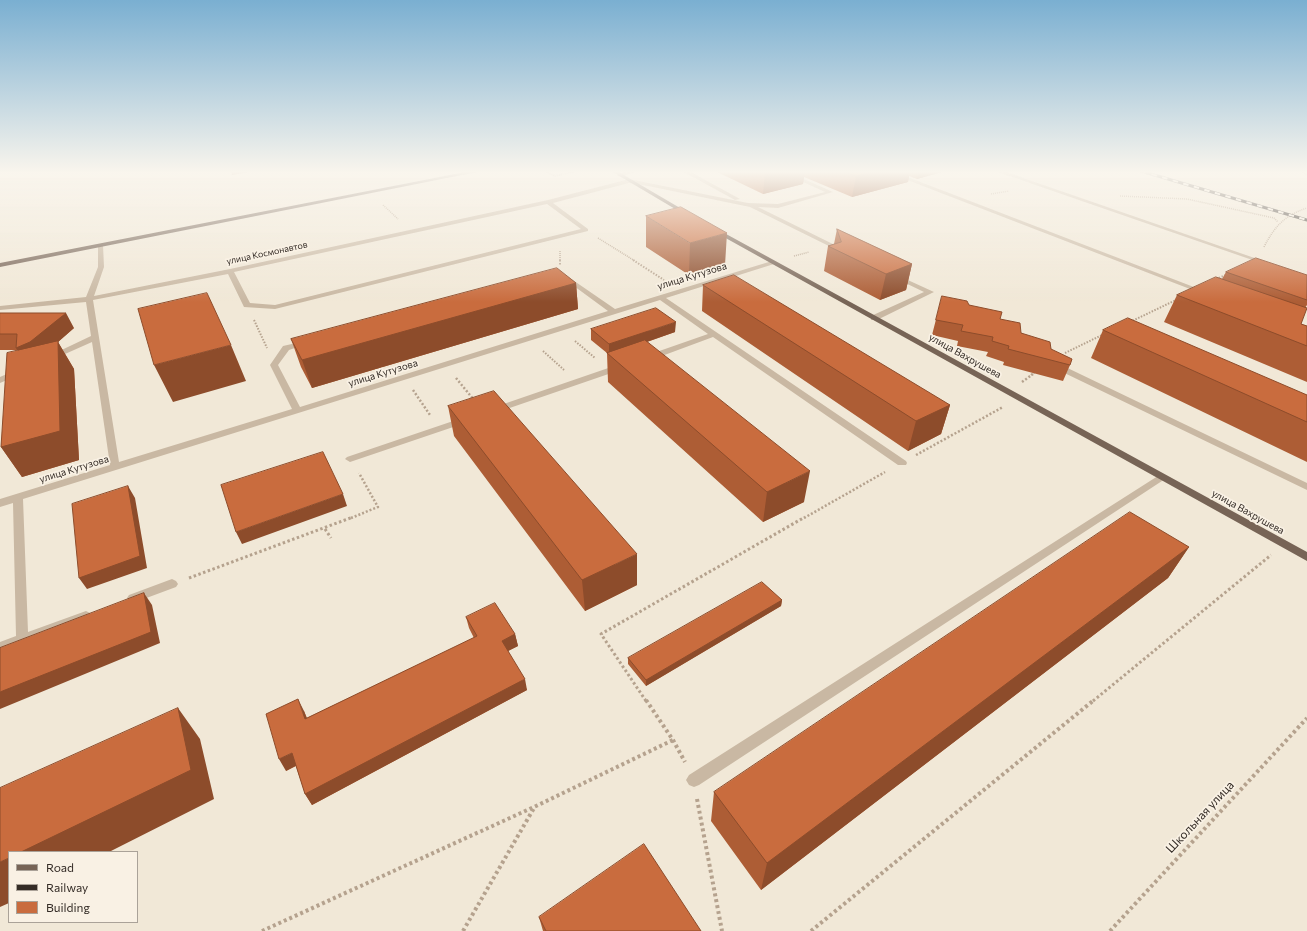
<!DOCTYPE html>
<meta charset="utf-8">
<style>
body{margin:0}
#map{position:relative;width:1307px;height:931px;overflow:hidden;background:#f1e8d7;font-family:Commissioner,sans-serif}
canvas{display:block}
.legend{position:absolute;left:8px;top:851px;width:130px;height:72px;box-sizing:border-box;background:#f9f1e4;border:1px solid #aaa298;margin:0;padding:5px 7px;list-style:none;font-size:12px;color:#342c26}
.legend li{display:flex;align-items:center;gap:8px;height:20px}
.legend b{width:20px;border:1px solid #aaa298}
</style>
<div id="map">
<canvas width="1307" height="931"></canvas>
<ul class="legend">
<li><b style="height:5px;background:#776456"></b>Road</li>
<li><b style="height:5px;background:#342c26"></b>Railway</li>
<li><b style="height:11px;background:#c96c3e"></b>Building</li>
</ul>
</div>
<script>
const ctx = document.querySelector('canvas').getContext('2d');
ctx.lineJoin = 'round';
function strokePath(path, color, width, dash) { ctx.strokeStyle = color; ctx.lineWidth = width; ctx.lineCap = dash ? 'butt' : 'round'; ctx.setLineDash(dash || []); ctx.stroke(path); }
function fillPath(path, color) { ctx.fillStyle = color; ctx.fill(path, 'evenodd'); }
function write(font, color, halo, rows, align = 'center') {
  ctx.font = font + ' Commissioner,sans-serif'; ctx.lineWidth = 3.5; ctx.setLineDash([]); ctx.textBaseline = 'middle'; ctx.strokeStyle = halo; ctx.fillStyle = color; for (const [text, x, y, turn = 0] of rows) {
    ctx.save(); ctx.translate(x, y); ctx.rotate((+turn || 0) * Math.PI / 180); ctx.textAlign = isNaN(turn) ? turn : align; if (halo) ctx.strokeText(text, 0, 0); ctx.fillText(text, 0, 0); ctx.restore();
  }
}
const pathFar4 = new Path2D(`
 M 544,171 L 555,176 L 577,171
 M 1301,171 L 1307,175
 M 991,194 L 1009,191
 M 1120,196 L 1187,199 L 1274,218 L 1278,222
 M 383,205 L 398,219
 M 598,238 L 635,261
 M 1264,247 C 1274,227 1285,215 1307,208
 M 560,251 L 560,261
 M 794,256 L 809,252`);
const pathFar3 = new Path2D(`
 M 560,260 L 560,265
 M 633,260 L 664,280
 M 1216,279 L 1226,275
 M 254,320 L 267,348
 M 1130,322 L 1176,300
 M 575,341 L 595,358
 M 543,351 L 564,370
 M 1065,353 L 1102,335
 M 1031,375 L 1036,371`);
const pathFar2 = new Path2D(`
 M 456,378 L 474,400
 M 1022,382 L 1033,374
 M 413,390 L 430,415
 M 916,455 L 1003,407
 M 351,518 L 378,507 L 359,473
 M 804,518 L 885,472`);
const pathFar1 = new Path2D(`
 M 325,529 L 331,538
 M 189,578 L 353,517
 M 646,701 L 601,634 L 805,517
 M 1093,701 L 1271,555`);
const path = new Path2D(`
 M 646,700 L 673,740 L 685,762
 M 697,799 L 722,931
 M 262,931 L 534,807 L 673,740
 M 463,931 L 534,808
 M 811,931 L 1094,700
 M 1110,931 L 1307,718`);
const minor = new Path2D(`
 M 628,171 L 638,171 L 620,177 L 617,175 Z
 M 682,171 L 689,171 L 740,199 L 735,200 Z
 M 779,171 L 786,171 L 833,192 L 778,208 L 758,207 L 845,250 L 845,252 L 841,252 L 750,207 L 648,186 L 629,183 L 553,203 L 588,229 L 588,231 L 275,309 L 244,307 L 228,274 L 93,300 L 119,462 L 292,409 L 270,365 L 283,346 L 305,341 L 309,343 L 289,350 L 278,365 L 300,407 L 608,311 L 563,278 L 563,276 L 567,276 L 615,309 L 772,261 L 774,262 L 774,264 L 666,298 L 906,461 L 907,463 L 906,465 L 898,465 L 713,337 L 651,360 L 645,360 L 645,356 L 708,334 L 660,300 L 23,499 L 28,632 L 86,611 L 90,613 L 92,616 L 90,619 L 0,652 L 0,642 L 16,636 L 13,503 L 0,507 L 0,499 L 110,465 L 92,342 L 56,358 L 50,358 L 49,356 L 91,336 L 86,302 L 0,310 L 0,306 L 86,297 L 98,267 L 98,244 L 103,245 L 104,267 L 94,296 L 230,269 L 548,200 L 629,179 L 748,203 L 778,204 L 825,192 ZM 547,204 L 581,229 L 275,305 L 250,303 L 234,272 Z
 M 884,171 L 892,171 L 1199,289 L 1194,293 L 1194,296 L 1188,296 L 1185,293 L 1190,289 Z
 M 995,171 L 1003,171 L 1269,263 L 1264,264 Z
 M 895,276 L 899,276 L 934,292 L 877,320 L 871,320 L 871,316 L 924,292 L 895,278 Z
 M 1055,362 L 1307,483 L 1307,490 L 1052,367 L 1052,363 Z
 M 620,364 L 623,365 L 623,369 L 498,412 L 492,412 L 490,410 L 492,408 Z
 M 18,369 L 21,370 L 21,374 L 0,383 L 0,377 Z
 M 465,417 L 468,418 L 470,420 L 468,422 L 353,461 L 350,462 L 345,459 L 347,457 Z
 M 1161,474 L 1166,477 L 1165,479 L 699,785 L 694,787 L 689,785 L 686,780 L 689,775 Z
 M 172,579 L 176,581 L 178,584 L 176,587 L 133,603 L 129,601 L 127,598 L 129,595 Z`);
const major = new Path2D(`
 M 470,171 L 482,171 L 0,267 L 0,263 Z
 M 611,171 L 617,171 L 692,215 L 687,216 Z
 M 713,229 L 717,229 L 1307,552 L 1307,561 L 713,231 Z`);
const rail = new Path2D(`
 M 1141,171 L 1307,220`);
const wall = new Path2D(`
 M 715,171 L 945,171 L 917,179 L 909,176 L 908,182 L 852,197 L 804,177 L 803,184 L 763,194 Z
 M 646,216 L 725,265 L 689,275 L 646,247 Z
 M 837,229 L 912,264 L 906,290 L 880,300 L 824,271 L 828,246 L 834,244 Z
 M 1226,272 L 1307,275 L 1307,305 L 1305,308 L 1301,324 L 1307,326 L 1307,382 L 1164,322 L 1177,295 L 1222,279 Z
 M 576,283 L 578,309 L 312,388 L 301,367 L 291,339 Z
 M 703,285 L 950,405 L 941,434 L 908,451 L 702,311 Z
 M 942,296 L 969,305 L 1000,319 L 1021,333 L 1051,349 L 1070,365 L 1063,381 L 1003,365 L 1004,362 L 986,356 L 988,352 L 957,346 L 958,341 L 932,335 Z
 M 0,313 L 74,328 L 58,342 L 74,369 L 79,460 L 22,477 L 1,447 L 18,350 L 0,350 Z
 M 591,329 L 675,332 L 647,342 L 804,502 L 763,522 L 608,382 L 607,353 L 591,340 Z
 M 1103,330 L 1307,395 L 1307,462 L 1091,358 Z
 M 448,406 L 637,585 L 585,611 L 454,436 Z
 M 1189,547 L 1168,578 L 761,890 L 711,821 L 714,792 Z
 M 782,600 L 781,606 L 646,686 L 628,664 L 628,658 Z
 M 466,617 L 515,634 L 518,646 L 508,651 L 527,690 L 312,805 L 305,794 L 296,766 L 286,771 L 304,711 L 307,718 L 474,638 L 469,628 Z
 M 539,917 L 701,931 L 543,931 Z`);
const shadedWall = new Path2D(`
 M 231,171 L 254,171 L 232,175 Z
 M 773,171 L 805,171 L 803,184 L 763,194 L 765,173 Z
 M 875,171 L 910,171 L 908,182 L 852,197 L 856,176 Z
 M 919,171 L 945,171 L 917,179 Z
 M 727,233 L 725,265 L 689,275 L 690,243 Z
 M 912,264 L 906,290 L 880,300 L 886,274 Z
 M 576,283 L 578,309 L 312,388 L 302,360 Z
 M 66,313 L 74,328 L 58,342 L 74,369 L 79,460 L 22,477 L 1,447 L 26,364 L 16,348 Z
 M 676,322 L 675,332 L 609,355 L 609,344 Z
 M 231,345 L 246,381 L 173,402 L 154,365 Z
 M 950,405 L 941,434 L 908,451 L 916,421 Z
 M 810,471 L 804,502 L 763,522 L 767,492 Z
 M 128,486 L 135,498 L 147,568 L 87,589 L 79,578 Z
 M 343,494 L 347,506 L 242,544 L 236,532 Z
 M 1189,547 L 1168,578 L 761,890 L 767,863 Z
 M 637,554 L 637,585 L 585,611 L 582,580 Z
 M 144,593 L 152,605 L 160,643 L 0,709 L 0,692 Z
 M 782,600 L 781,606 L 646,686 L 646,680 Z
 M 515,634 L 518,646 L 504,653 L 502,641 Z
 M 525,679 L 527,690 L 312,805 L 305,794 Z
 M 298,699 L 304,711 L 311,730 L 305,719 Z
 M 178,708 L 200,739 L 214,799 L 109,852 L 21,852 Z
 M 292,753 L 299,764 L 286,771 L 279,759 Z
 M 9,858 L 9,903 L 0,907 L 0,862 Z`);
const building = new Path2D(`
 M 760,171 L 773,171 L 765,173 Z
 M 843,171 L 875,171 L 856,176 Z
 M 681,207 L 727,233 L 690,243 L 646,216 Z
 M 837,229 L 912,264 L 886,274 L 828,246 L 841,242 Z
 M 1256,258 L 1307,275 L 1307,300 L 1226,272 Z
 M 557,268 L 576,283 L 302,360 L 291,339 Z
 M 734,275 L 950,405 L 916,421 L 703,285 Z
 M 1216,277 L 1307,308 L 1301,324 L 1307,326 L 1307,346 L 1177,295 Z
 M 207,293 L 231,345 L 154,365 L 138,309 Z
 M 942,296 L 967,301 L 969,305 L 1002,312 L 1000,319 L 1020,323 L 1021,333 L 1050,342 L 1051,349 L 1072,359 L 1070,365 L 1008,349 L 1009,346 L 992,341 L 993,337 L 961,331 L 963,325 L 936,320 Z
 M 656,308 L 676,322 L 609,344 L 591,329 Z
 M 0,313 L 66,313 L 30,342 L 16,348 L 17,334 L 0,334 Z
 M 1128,318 L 1307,395 L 1307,422 L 1103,330 Z
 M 645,340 L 810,471 L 767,492 L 607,353 Z
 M 58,341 L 60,431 L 1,447 L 7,353 Z
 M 494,391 L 637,554 L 582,580 L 448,406 Z
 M 323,452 L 343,494 L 236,532 L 221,485 Z
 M 128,486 L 140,556 L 79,578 L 72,504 Z
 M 1130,512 L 1189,547 L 767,863 L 714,792 Z
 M 762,582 L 782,600 L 646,680 L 628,658 Z
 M 144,593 L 151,632 L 0,692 L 0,648 Z
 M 495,603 L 515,634 L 502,641 L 525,679 L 305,794 L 292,753 L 279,759 L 266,714 L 298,699 L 305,719 L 477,636 L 466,617 Z
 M 178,708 L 191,770 L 21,852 L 9,852 L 9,858 L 0,862 L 0,788 Z
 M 644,844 L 701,931 L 546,931 L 539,917 Z`);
const farStreetnames = [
 ["улица Космонавтов",267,253,-12]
];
const streetNames = [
 ["улица Кутузова",692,276,-17],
 ["улица Вахрушева",965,356,29],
 ["улица Кутузова",383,373,-17],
 ["улица Кутузова",74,469,-17],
 ["улица Вахрушева",1248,512,29]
];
const nearStreetnames = [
 ["Школьная улица",1200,817,-47]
];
strokePath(pathFar4, '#b5a28e', 1.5, [1, 1]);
strokePath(pathFar3, '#b5a28e', 2, [1.5, 1.5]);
strokePath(pathFar2, '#b5a28e', 2.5, [2, 2]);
strokePath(pathFar1, '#b5a28e', 3, [2.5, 2.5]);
strokePath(path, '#b5a28e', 4, [3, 3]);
fillPath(minor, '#c9b8a3');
fillPath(major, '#776456');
strokePath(rail, '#342c26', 3);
strokePath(rail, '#f9f1e4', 2, [5.5]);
fillPath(wall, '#ad5d35');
fillPath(shadedWall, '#8d4c2b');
fillPath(building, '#c96c3e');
strokePath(building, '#8d4c2b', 1);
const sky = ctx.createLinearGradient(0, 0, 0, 302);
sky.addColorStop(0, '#7aafd1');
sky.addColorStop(0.57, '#f9f5ed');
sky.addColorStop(1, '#f9f5ed00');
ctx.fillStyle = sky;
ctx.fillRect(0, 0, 1307, 302);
write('9px', '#342c26', '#f9f1e4', farStreetnames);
write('10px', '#342c26', '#f9f1e4', streetNames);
write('12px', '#342c26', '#f9f1e4', nearStreetnames);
</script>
